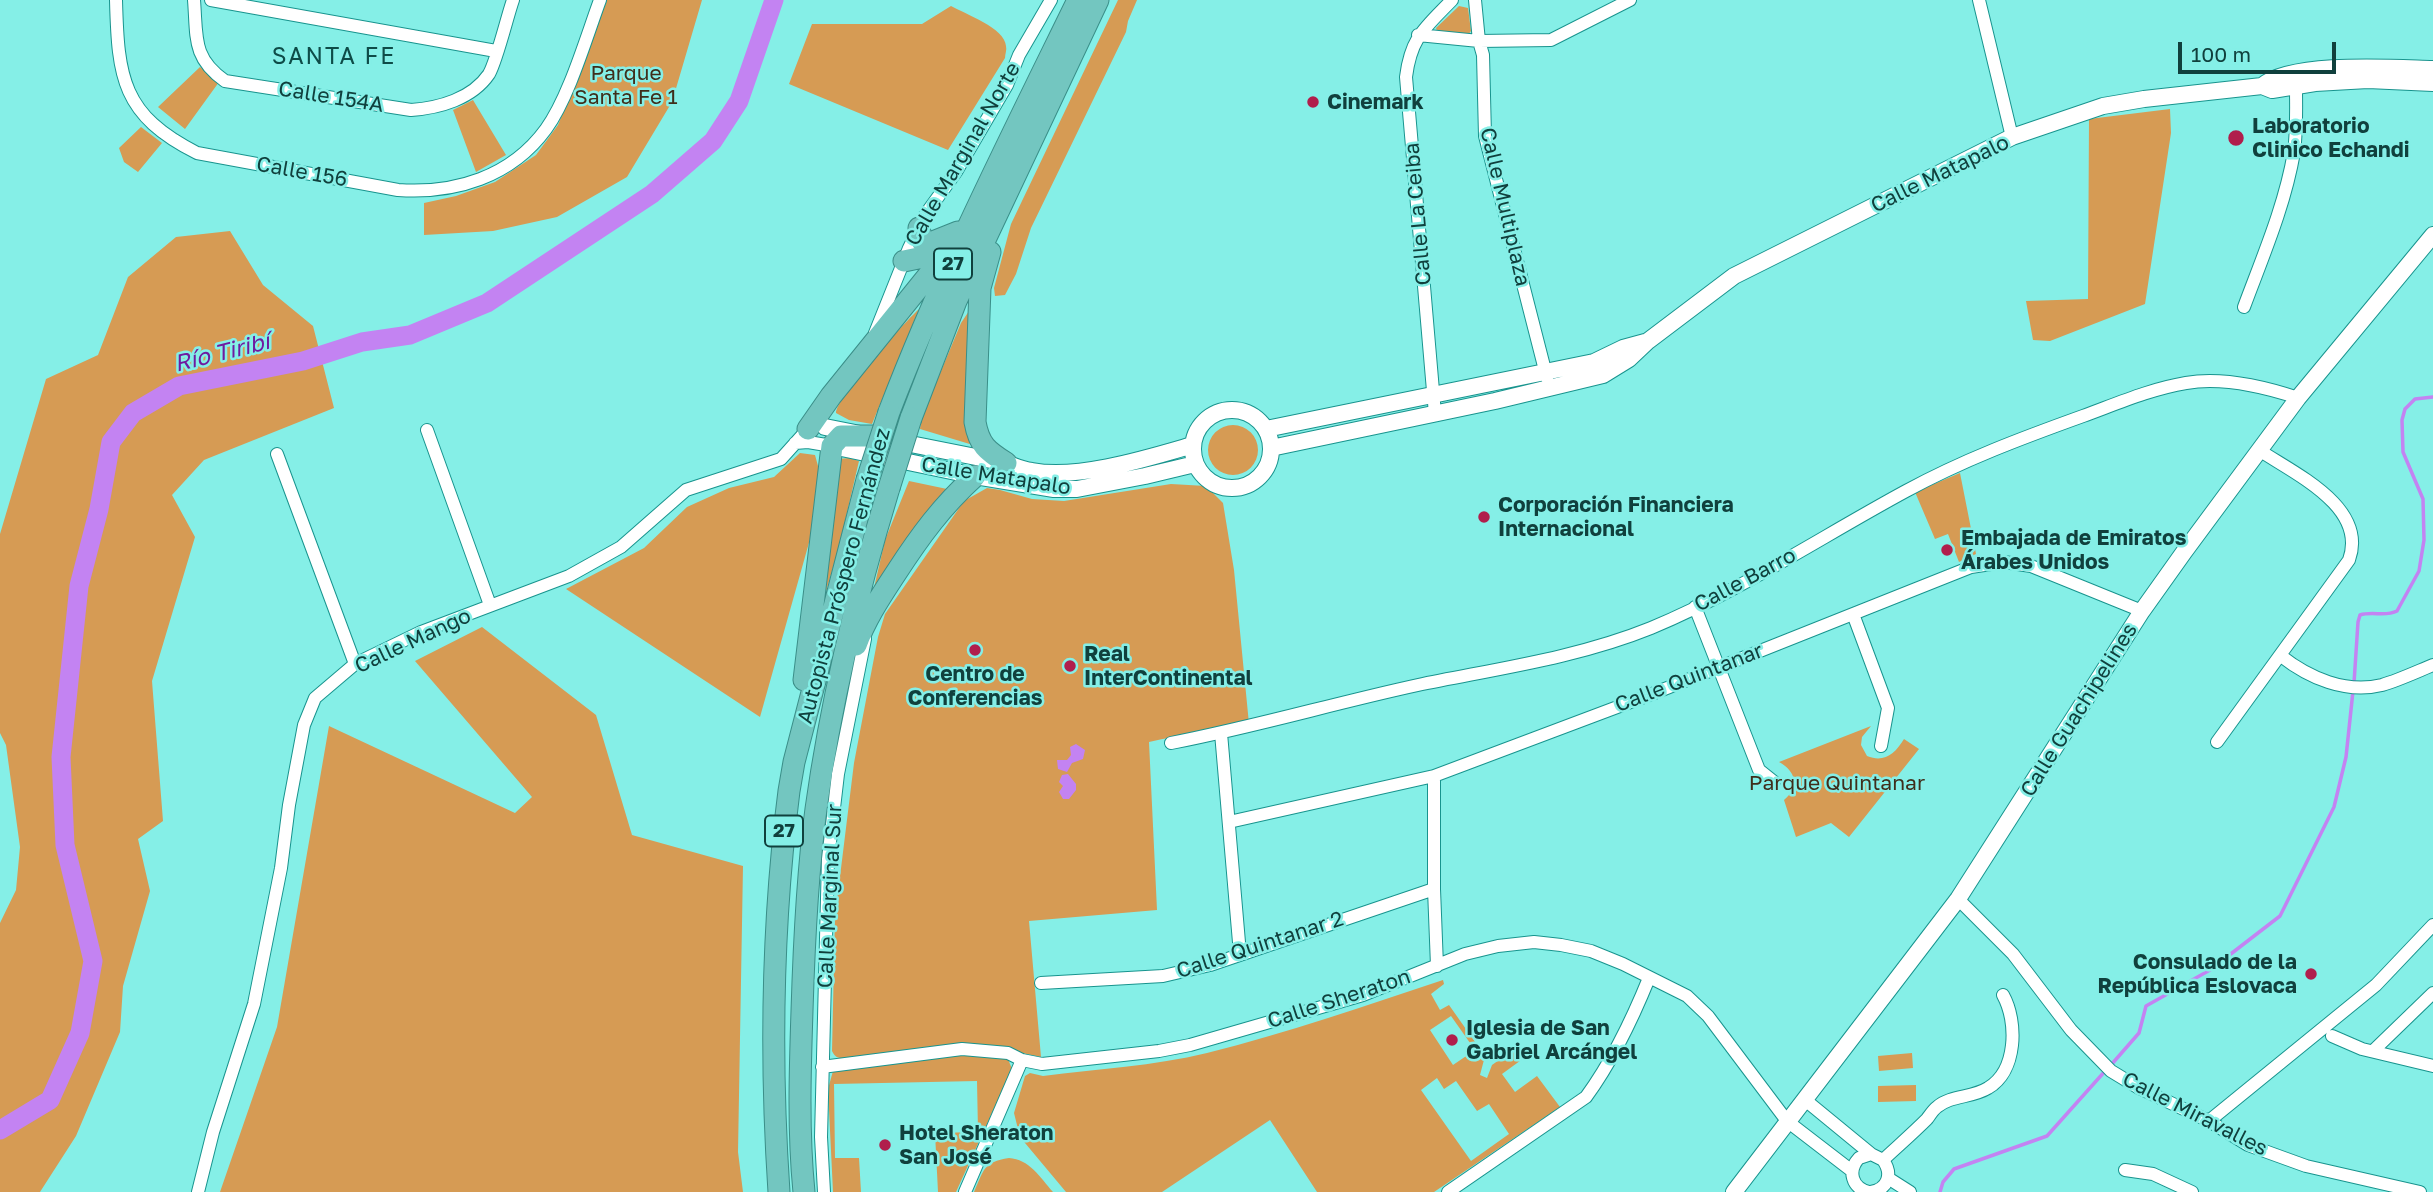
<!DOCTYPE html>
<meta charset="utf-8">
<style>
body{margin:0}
#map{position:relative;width:2433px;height:1192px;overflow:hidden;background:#85efe7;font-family:"Golos Text",sans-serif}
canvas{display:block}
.scale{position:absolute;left:2178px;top:42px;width:158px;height:32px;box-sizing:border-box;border:4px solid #10403d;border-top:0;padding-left:9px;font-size:21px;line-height:24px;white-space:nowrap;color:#10403d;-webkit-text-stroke:5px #85efe7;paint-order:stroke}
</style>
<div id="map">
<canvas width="2433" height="1192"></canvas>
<div class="scale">100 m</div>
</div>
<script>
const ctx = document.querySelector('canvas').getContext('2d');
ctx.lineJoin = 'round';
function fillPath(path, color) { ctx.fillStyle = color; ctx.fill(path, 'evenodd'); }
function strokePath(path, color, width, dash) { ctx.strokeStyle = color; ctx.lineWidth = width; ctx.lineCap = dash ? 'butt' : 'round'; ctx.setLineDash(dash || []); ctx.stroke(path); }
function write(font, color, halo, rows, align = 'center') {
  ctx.font = font + ' "Golos Text",sans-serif'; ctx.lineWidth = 5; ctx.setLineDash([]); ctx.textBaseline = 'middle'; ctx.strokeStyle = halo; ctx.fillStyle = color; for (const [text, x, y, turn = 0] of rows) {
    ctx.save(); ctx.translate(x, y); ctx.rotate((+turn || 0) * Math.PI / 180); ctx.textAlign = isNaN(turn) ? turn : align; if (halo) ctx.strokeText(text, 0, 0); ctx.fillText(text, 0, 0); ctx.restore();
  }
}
const green = new Path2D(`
 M 607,0 L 702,0 L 672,102 L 627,177 L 557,217 L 493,231 L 424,235 L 424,203 L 456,196 L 495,182 L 536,155 L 558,125 Z
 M 1118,0 L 1137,0 L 1128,21 L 1126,32 L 1031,228 L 1016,274 L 1005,295 L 995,296 L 994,288 L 1011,224 Z
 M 951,6 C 965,14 1005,28 1006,46 C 1007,50 1005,54 1005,58 L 948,150 L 789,84 L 812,24 L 922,24 Z
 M 1459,6 L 1468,8 L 1471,31 L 1468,35 L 1438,34 L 1436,28 Z
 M 200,67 L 219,82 L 185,129 L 158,107 Z
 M 473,100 L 506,155 L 476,172 L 453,110 Z
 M 2170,109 L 2171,133 L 2145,304 L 2050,341 L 2033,340 L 2026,301 L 2088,299 L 2089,119 Z
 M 141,127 L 162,143 L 138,172 L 124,162 L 119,148 Z
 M 230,231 L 263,285 L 313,326 L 334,408 L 204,460 L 172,495 L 195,537 L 152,681 L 163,821 L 138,839 L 150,891 L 123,986 L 120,1032 L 76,1136 L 40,1192 L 0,1192 L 0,923 L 16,890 L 20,847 L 6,745 L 0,733 L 0,534 L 46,379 L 98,355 L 128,277 L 176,237 Z
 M 971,308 L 973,445 L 920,429 L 921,419 L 961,323 Z
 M 919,309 L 872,424 L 849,420 L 836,413 C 837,396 903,324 919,309 Z
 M1208 450a25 25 0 1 1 50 0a25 25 0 1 1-50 0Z
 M 800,453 L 815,455 L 821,477 L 812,532 L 760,717 L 566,589 L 644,548 L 687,507 L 729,488 L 774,477 Z
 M 849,458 L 859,461 L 839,547 L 818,619 L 838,459 Z
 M 1960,473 L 1976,554 L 1959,562 L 1948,534 L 1935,539 L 1915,492 Z
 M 909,481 L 947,489 L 871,601 L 885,540 Z
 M 1171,484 L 1206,486 L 1223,503 L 1234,570 L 1249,724 C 1216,732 1182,734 1149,742 L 1157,910 L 1029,921 L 1041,1057 L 979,1044 L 949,1045 L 850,1058 C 842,1058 836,1060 832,1051 L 835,917 L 854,763 L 878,637 L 885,614 L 964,501 L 987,488 L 1000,490 L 1032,499 L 1064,501 Z
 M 482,627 L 596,715 L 632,835 L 743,866 L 738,1152 L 743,1192 L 220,1192 L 277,1027 L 329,726 L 515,813 L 532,797 L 415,661 Z
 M 1871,726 L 1862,737 L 1861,745 L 1867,756 C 1884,763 1895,754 1904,739 L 1919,749 L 1849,837 L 1831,823 L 1796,837 L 1784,800 C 1800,787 1796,771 1779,762 Z
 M 1443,980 L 1444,984 L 1431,994 L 1440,1010 L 1449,1005 L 1485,1056 L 1480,1075 L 1487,1078 L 1492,1065 L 1516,1048 L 1524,1058 L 1502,1074 L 1515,1092 L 1537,1076 L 1560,1107 L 1434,1192 L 1317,1192 L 1270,1120 L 1162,1192 L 1066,1192 L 1020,1137 L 1014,1113 L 1025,1076 L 1030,1073 L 1043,1076 C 1097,1069 1154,1066 1207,1053 C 1287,1033 1365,1006 1443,980 ZM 1451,1016 L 1475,1050 L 1453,1065 L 1430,1030 ZM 1437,1078 L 1444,1089 L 1456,1081 L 1477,1111 L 1489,1104 L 1509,1134 L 1471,1161 L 1421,1090 Z
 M 1912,1053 L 1913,1068 L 1879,1071 L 1878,1056 Z
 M 954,1054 L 1008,1059 L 1012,1069 L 956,1192 L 938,1192 L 935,1133 L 978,1132 L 977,1081 L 834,1084 L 835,1158 L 859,1158 L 861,1192 L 833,1192 L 828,1089 L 833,1071 Z
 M 1916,1085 L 1916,1101 L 1878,1102 L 1878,1086 Z
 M 1009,1158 C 1029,1159 1040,1177 1053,1192 L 974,1192 C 984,1170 983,1162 1009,1158 Z`);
const water = new Path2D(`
 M 1076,744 L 1085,750 L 1083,759 L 1072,763 L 1067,772 L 1058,769 L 1057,760 L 1067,760 L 1071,755 L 1070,747 Z
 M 1068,774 L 1076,784 L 1076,790 L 1069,799 L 1063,799 L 1059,792 L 1063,786 L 1059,782 L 1062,775 Z`);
const stream = new Path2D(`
 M 2354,683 L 2358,622 L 2360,615 C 2372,611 2386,617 2397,611 L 2419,571 L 2424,540 L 2423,499 L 2403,452 L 2402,420 L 2405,409 L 2415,399 L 2433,397
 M 2111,1065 L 2139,1033 L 2146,1006 L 2210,970 L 2280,916 L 2334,807 L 2346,757 L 2353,691
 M 1940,1192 L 1943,1182 L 1954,1169 L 2047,1136 L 2106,1070`);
const river = new Path2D(`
 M 0,1130 L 50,1100 L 80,1033 L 93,961 L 65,845 L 61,757 L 79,586 L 99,509 L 111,442 L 133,413 L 179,386 L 303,361 L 362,342 L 410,335 L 487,303 L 652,194 L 713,141 L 739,101 L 774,0`);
const minor = new Path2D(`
 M 116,0 C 118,78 122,115 197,153 L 398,190 C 455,194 511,177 546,129 C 569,97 586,38 600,0
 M 194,0 C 197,37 192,58 225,81 L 411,110 C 439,108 472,99 489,74 C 497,60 507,17 513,0
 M 211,0 L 496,51
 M 1475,0 L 1479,41 L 1483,55 L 1485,136 L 1547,378
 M 1979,0 L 2012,137
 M 1418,35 L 1479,41 L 1551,40 L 1630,0
 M 2244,307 C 2263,256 2285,205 2294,152 C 2297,130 2296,108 2296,86
 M 875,333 L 909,248 L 925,215 L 956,172 L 1007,85 L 1019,55 L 1051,0
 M 1435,414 L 1406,77 C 1411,37 1425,28 1452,0
 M 427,430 L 490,605
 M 795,443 L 808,442 L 832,446
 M 277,454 L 355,664
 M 1695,607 L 1759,770 L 1774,782
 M 1853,614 L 1888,708 L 1881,746
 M 2281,656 C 2309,678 2346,694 2382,685 C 2399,680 2416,672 2433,665
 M 1221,733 L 1240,954
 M 2217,742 L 2349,560 C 2368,507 2295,474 2259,450
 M 1171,743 C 1254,727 1335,703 1418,685 C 1495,669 1577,658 1651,628 C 1740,591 1821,537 1906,491 C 1963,460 2022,438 2083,416 C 2116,404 2150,389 2186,383 C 2221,377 2265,387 2298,398
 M 1434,776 L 1434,889 L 1437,966
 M 1229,822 L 1434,776 L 1652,694 L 1971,567 L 2004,562 L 2031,566 L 2142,611
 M 1958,899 L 2013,954 L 2071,1030 L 2111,1071 L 2139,1088 L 2209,1121 L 2248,1145 L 2306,1166 L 2420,1192
 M 1041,983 L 1163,976 L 1210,965 L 1434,889
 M 2332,1036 L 2362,1049 L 2433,1066
 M 2373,1051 L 2433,993
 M 822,1067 L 962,1049 L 1008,1053 L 1022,1060 L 1042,1064 L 1159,1051 L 1190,1045 L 1363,995 L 1465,954 L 1498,946 L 1534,942 L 1561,945 L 1591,951 L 1623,964 L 1687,996 L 1708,1016 L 1787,1121 L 1852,1171
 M 1804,1099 L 1871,1154
 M 2209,1121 L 2376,985 L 2433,925
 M 1883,1160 C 1898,1146 1913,1133 1927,1119 C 1930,1115 1933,1110 1937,1107 C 1951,1095 1972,1098 1988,1088 C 2017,1071 2018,1022 2003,995
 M 2125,1170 L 2153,1174 L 2192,1192
 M 1888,1178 L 1910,1192
 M 198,1192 L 213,1132 L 254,1004 L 281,868 L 289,805 L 304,725 L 315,698 L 355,664 L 421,632 L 569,576 L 621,547 L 686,490 L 781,459 L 808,429 L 813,427
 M 824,1192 L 821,1137 L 828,859 L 838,774 L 865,639
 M 965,1192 L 1022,1060
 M 1448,1192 L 1586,1097 C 1613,1060 1632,1020 1649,978
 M 1869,1192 C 1852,1188 1847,1171 1859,1158 L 1871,1154 L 1883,1160 C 1893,1174 1888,1189 1871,1192`);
const tertiary = new Path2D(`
 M 2262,86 C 2292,61 2393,68 2433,69
 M1193 449a39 39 0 1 1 78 0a39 39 0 1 1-78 0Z
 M 825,427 L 1006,463 C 1014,466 1023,470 1032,471 C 1078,480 1148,458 1193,445
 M 1266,429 L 1594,362 L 1623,348 L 1645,342
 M 832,446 L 975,476 L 1054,489 L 1077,489 L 1145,476 L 1195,464
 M 1271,448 L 1495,401 L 1603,375 L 1629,359 L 1648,341 L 1734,276 L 2012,137 L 2103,106 L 2144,99 L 2262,86 L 2272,90 L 2315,83 L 2368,80 L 2433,83
 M 1734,1192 L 1958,899 L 2142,611 L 2184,552 L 2298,398 L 2433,235`);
const trunk = new Path2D(`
 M 919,228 L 922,241 L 928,244 L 958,232
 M 990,252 L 980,288 L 975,422 C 979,445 987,451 1006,463
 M 904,261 L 947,252
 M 889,412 C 943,271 1012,135 1078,0
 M 911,418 L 956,301 L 1098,0
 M 808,429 L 831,396 L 940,261 L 951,244
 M 856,645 C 866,618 881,596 896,573 C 920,536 942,506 975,476
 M 804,680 L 832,446 L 841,436 L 874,436
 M 779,1192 C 770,1058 772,924 789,791 L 794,762 L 867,480
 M 804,1192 C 798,1132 800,1071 802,1011 C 804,944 807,876 816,809 C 831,700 857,593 889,488`);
const trunkBridge = new Path2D(`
 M 867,480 L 889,412
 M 889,488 L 911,418`);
const markers = [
 [1313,102,7,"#b01e4c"],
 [2236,138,9,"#b01e4c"],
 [1484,517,7,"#b01e4c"],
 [1947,550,7,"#b01e4c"],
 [975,650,7,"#b01e4c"],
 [1070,666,7,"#b01e4c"],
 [2311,974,7,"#b01e4c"],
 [1452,1040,7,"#b01e4c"],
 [885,1145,7,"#b01e4c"]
];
const shields = [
 [953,264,38],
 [784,831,38]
];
const shieldNames = [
 ["27",953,264],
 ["27",784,831]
];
const parkNames = [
 ["Parque",626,73],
 ["Santa Fe 1",626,97],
 ["Parque Quintanar",1837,783]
];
const streetNames = [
 ["Calle 154A",331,97,9],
 ["Calle Marginal Norte",963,154,-60],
 ["Calle 156",302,172,10],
 ["Calle Matapalo",1940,174,-26],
 ["Calle Multiplaza",1505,207,77],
 ["Calle La Ceiba",1418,214,-95],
 ["Calle Matapalo",996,476,9],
 ["Autopista Próspero Fernández",844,576,-75],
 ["Calle Barro",1745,580,-28],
 ["Calle Mango",413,641,-25],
 ["Calle Quintanar",1689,678,-21],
 ["Calle Guachipelines",2079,710,-58],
 ["Calle Marginal Sur",830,896,-87],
 ["Calle Quintanar 2",1260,945,-18],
 ["Calle Sheraton",1339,999,-18],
 ["Calle Miravalles",2195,1114,27]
];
const poiNames = [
 ["Cinemark",1327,102],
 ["Laboratorio",2252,126],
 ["Clinico Echandi",2252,150],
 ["Corporación Financiera",1498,505],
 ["Internacional",1498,529],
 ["Embajada de Emiratos",1961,538],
 ["Árabes Unidos",1961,562],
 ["Real",1084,654],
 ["InterContinental",1084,678],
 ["Centro de",975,674,"center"],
 ["Conferencias",975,698,"center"],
 ["Consulado de la",2297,962,"right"],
 ["República Eslovaca",2297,986,"right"],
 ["Iglesia de San",1466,1028],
 ["Gabriel Arcángel",1466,1052],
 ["Hotel Sheraton",899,1133],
 ["San José",899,1157]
];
const neighbourhoodNames = [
 ["SANTA FE",334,57]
];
const waterNames = [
 ["Río Tiribí",222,353,-14]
];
fillPath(green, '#d69b54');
fillPath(water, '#c383f2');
strokePath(stream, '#c383f2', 3.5);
strokePath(river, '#c383f2', 19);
strokePath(minor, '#18948e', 14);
strokePath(tertiary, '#18948e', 18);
strokePath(trunk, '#3a8e88', 23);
strokePath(minor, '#fff', 12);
strokePath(tertiary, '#fff', 16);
strokePath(trunk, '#73c6c0', 21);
strokePath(trunkBridge, '#3a8e88', 23, []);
strokePath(trunkBridge, '#73c6c0', 21);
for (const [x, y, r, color] of markers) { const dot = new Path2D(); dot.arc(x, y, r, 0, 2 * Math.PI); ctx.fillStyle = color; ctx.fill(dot); strokePath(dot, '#85efe7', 2.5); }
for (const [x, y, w] of shields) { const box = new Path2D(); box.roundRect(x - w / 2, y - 15.5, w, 31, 5); ctx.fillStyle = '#85efe7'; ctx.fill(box); strokePath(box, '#10403d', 2); }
write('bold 19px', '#10403d', null, shieldNames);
write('21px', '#3f2e1b', '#85efe7', parkNames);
write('21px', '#10403d', '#85efe7', streetNames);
write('bold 21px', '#10403d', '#85efe7', poiNames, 'left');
ctx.letterSpacing = '2px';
write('23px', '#0e4c48', '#85efe7', neighbourhoodNames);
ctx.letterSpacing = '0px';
write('italic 23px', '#701a9f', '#85efe7', waterNames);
</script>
